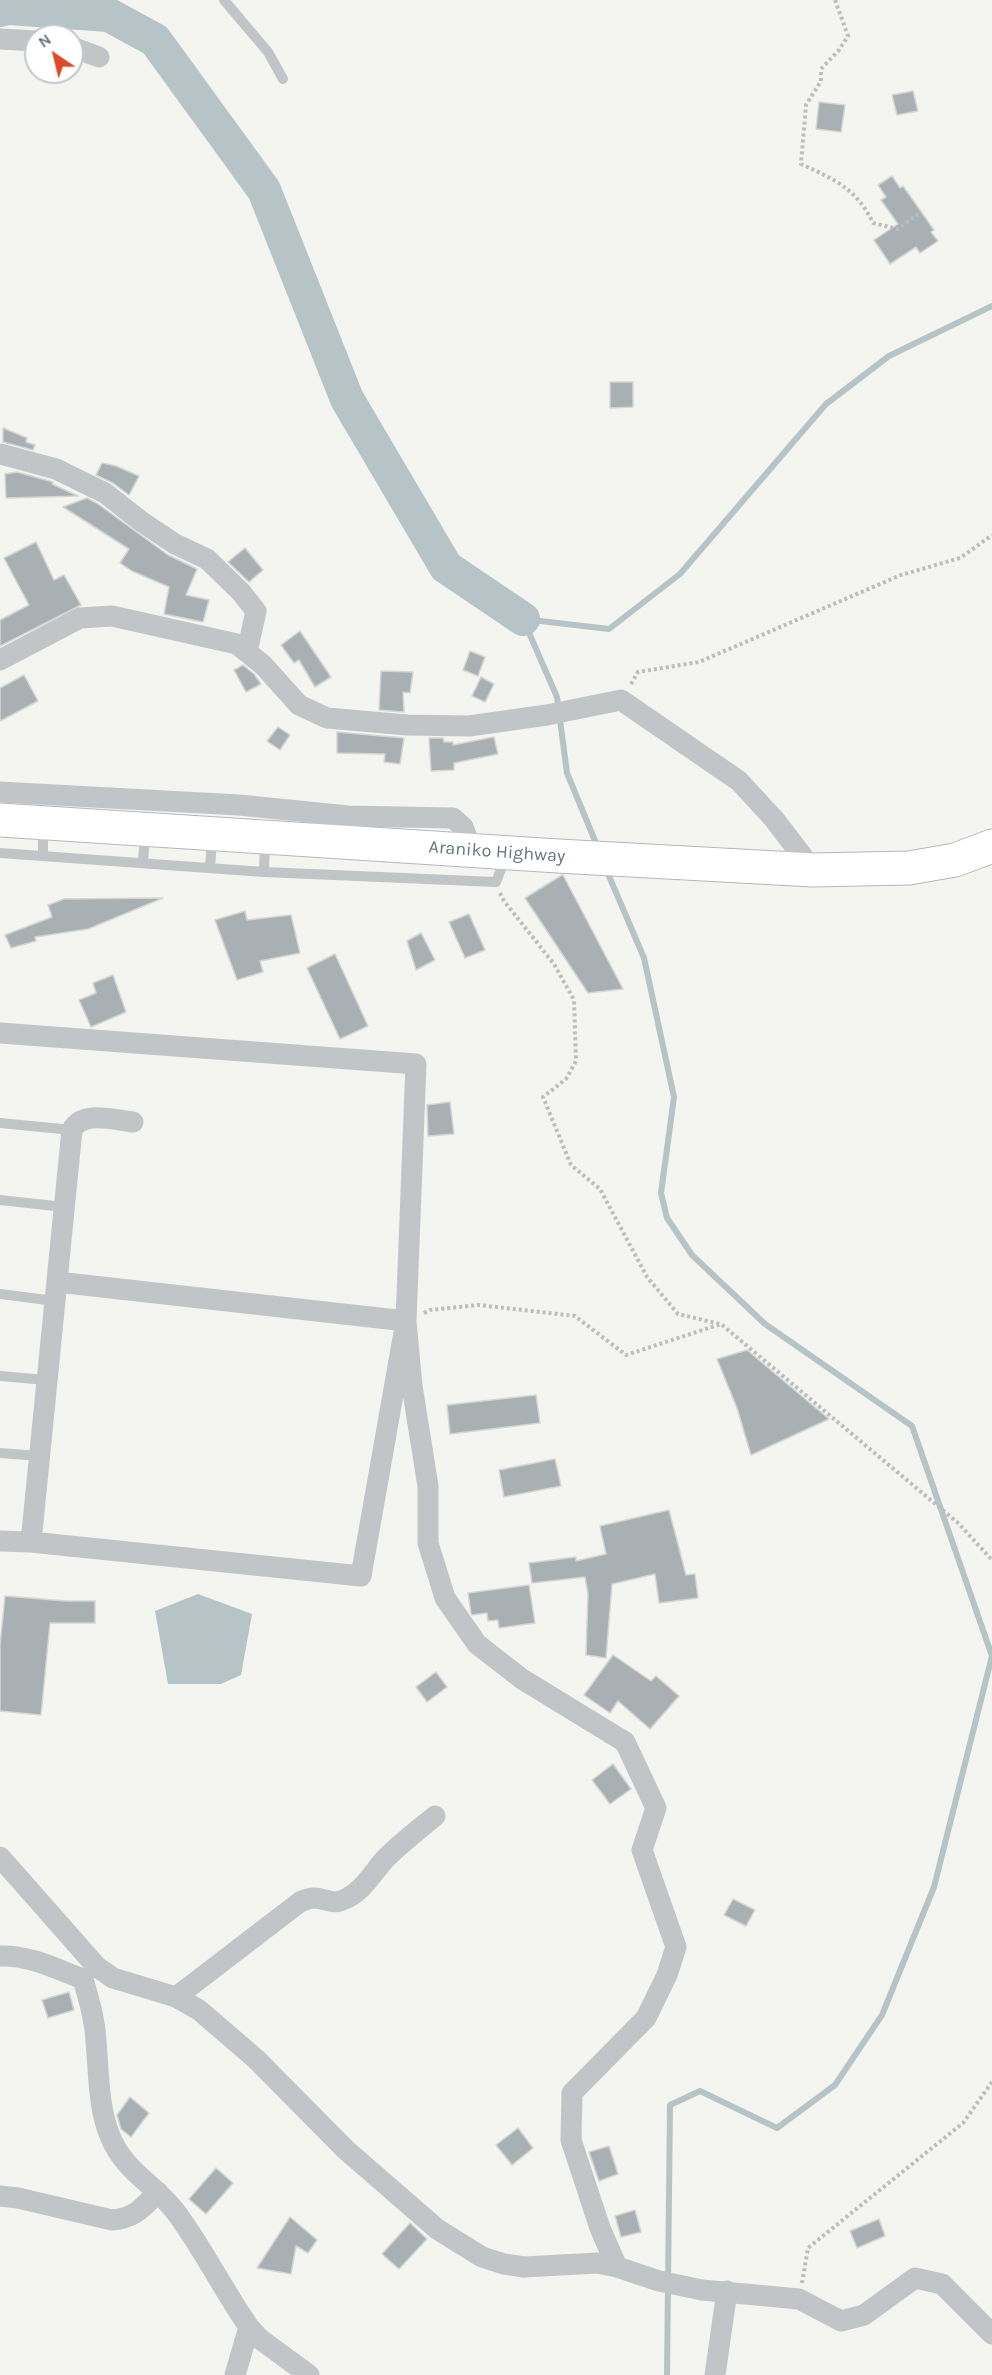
<!DOCTYPE html>
<style>
body{margin:0}
#map{position:relative;width:992px;height:2375px;overflow:hidden;background:#f4f4f0;font-family:Karla,sans-serif}
canvas{display:block}
.north{position:absolute;left:24px;top:24px;width:60px;height:60px;box-sizing:border-box;background:#fff;border:2px solid #c1c8cc;border-radius:50%;rotate:325deg;font-size:16px;font-weight:700;line-height:24px;text-align:center;color:#647580}
.north::after{content:'';display:block;margin:auto;width:21px;height:27px;background:#dd4927;clip-path:polygon(50% 0,100% 100%,50% 72%,0 100%)}
</style>
<div id="map">
<canvas width="992" height="2375"></canvas>
<div class="north">N</div>
</div>
<script>
const ctx = document.querySelector('canvas').getContext('2d');
ctx.lineJoin = 'round';
function fillPath(path, color) { ctx.fillStyle = color; ctx.fill(path, 'evenodd'); }
function strokePath(path, color, width, dash) { ctx.strokeStyle = color; ctx.lineWidth = width; ctx.lineCap = dash ? 'butt' : 'round'; ctx.setLineDash(dash || []); ctx.stroke(path); }
function write(font, color, halo, rows, align = 'center') {
  ctx.font = font + ' Karla,sans-serif'; ctx.lineWidth = 6; ctx.setLineDash([]); ctx.textBaseline = 'middle'; ctx.strokeStyle = halo; ctx.fillStyle = color; for (const [text, x, y, turn = 0] of rows) {
    ctx.save(); ctx.translate(x, y); ctx.rotate((+turn || 0) * Math.PI / 180); ctx.textAlign = isNaN(turn) ? turn : align; if (halo) ctx.strokeText(text, 0, 0); ctx.fillText(text, 0, 0); ctx.restore();
  }
}
const water = new Path2D(`
 M 198,1594 L 252,1614 L 241,1675 L 221,1684 L 168,1684 L 155,1611 Z`);
const stream = new Path2D(`
 M 523,619 L 557,697 L 567,773 L 598,848
 M 523,619 L 609,629 L 680,574 L 826,404 L 889,356 L 992,306
 M 606,869 L 644,958 L 674,1097 L 661,1193 L 667,1218 L 692,1255 L 765,1324 L 912,1426 L 992,1656 L 934,1887 L 882,2015 L 835,2085 L 777,2128 L 700,2091 L 670,2105 L 667,2375`);
const river = new Path2D(`
 M 0,10 L 9,8 L 109,15 L 155,40 L 264,190 L 347,399 L 446,567 L 523,619`);
const building = new Path2D(`
 M 913,91 L 918,111 L 897,115 L 892,95 Z
 M 819,102 L 845,105 L 841,132 L 816,129 Z
 M 892,176 L 900,188 L 903,186 L 934,230 L 931,232 L 938,241 L 920,253 L 916,247 L 890,264 L 874,240 L 898,224 L 881,200 L 886,197 L 878,185 Z
 M 610,382 L 633,382 L 633,407 L 610,408 Z
 M 3,428 L 27,438 L 26,442 L 35,445 L 33,450 L 3,442 Z
 M 102,463 L 116,466 L 139,476 L 129,495 L 113,483 L 96,475 Z
 M 17,472 L 53,482 L 52,484 L 78,496 L 6,498 L 5,474 Z
 M 87,498 L 98,504 L 168,555 L 197,569 L 186,595 L 209,600 L 203,622 L 164,614 L 169,587 L 132,571 L 120,563 L 129,549 L 63,507 Z
 M 36,542 L 54,580 L 64,575 L 81,605 L 0,646 L 0,620 L 29,605 L 4,558 Z
 M 245,548 L 263,570 L 249,582 L 228,562 Z
 M 300,631 L 331,677 L 315,687 L 299,660 L 294,663 L 281,645 Z
 M 470,651 L 485,657 L 478,676 L 463,670 Z
 M 243,665 L 254,674 L 261,684 L 246,692 L 234,670 Z
 M 381,671 L 413,672 L 410,693 L 403,692 L 404,712 L 379,710 Z
 M 24,675 L 38,701 L 0,721 L 0,688 Z
 M 481,677 L 494,684 L 485,702 L 472,696 Z
 M 278,727 L 290,735 L 280,750 L 267,741 Z
 M 337,732 L 404,738 L 400,764 L 384,762 L 385,754 L 337,753 Z
 M 494,737 L 498,754 L 454,763 L 454,770 L 431,771 L 429,738 L 443,738 L 444,742 L 453,742 L 453,745 Z
 M 562,875 L 563,875 L 623,989 L 588,993 L 525,898 Z
 M 163,898 L 88,929 L 35,937 L 36,941 L 11,948 L 5,935 L 52,917 L 48,905 L 64,899 Z
 M 245,911 L 247,920 L 291,915 L 300,953 L 260,961 L 263,972 L 237,980 L 215,920 Z
 M 469,914 L 485,950 L 465,958 L 449,922 Z
 M 421,933 L 435,960 L 416,970 L 407,941 Z
 M 335,954 L 368,1026 L 340,1039 L 307,968 Z
 M 113,975 L 126,1012 L 91,1027 L 79,1000 L 96,993 L 93,983 Z
 M 450,1102 L 454,1134 L 428,1136 L 427,1105 Z
 M 747,1350 L 829,1419 L 751,1455 L 737,1408 L 717,1359 Z
 M 536,1395 L 540,1423 L 450,1434 L 447,1405 Z
 M 555,1459 L 561,1486 L 504,1497 L 499,1470 Z
 M 669,1510 L 686,1575 L 695,1574 L 698,1598 L 659,1603 L 655,1574 L 612,1584 L 606,1658 L 586,1655 L 588,1594 L 585,1577 L 532,1583 L 529,1563 L 576,1557 L 576,1561 L 606,1554 L 600,1526 Z
 M 529,1585 L 535,1623 L 499,1628 L 498,1620 L 488,1621 L 487,1613 L 472,1615 L 471,1613 L 468,1593 Z
 M 5,1596 L 66,1601 L 95,1601 L 95,1623 L 50,1623 L 41,1715 L 0,1711 L 0,1645 Z
 M 613,1655 L 651,1681 L 656,1676 L 679,1696 L 650,1729 L 618,1701 L 610,1713 L 584,1695 Z
 M 436,1672 L 447,1687 L 427,1702 L 416,1687 Z
 M 613,1764 L 631,1789 L 610,1804 L 592,1780 Z
 M 733,1899 L 755,1910 L 746,1926 L 724,1915 Z
 M 69,1992 L 74,2010 L 48,2018 L 42,2000 Z
 M 130,2097 L 149,2113 L 131,2137 L 121,2129 L 117,2115 Z
 M 518,2128 L 533,2148 L 512,2165 L 496,2145 Z
 M 609,2146 L 618,2174 L 599,2181 L 589,2152 Z
 M 216,2168 L 233,2183 L 206,2214 L 189,2199 Z
 M 635,2210 L 641,2232 L 621,2237 L 615,2216 Z
 M 290,2217 L 317,2240 L 308,2253 L 296,2246 L 291,2274 L 257,2268 Z
 M 879,2219 L 885,2236 L 857,2248 L 850,2231 Z
 M 410,2223 L 427,2239 L 399,2269 L 382,2254 Z`);
const path = new Path2D(`
 M 835,0 L 848,36 L 839,50 L 821,69 L 821,81 L 806,105 L 801,164 C 834,179 857,189 873,223 L 898,229 L 921,212
 M 631,684 L 638,672 L 699,662 L 901,575 L 960,558 L 992,535
 M 500,893 L 504,901 L 554,964 L 574,1000 L 576,1061 L 566,1079 L 543,1097 L 571,1165 L 600,1189 L 647,1277 L 678,1314 L 720,1324
 M 424,1313 L 430,1310 L 479,1305 L 575,1316 L 626,1355 L 721,1324 L 958,1523 L 992,1560
 M 802,2283 L 808,2248 L 963,2123 L 992,2082`);
const lane = new Path2D(`
 M 224,0 L 268,52 L 283,79
 M 0,853 L 264,872 L 496,882 L 506,856
 M 43,855 L 43,826
 M 143,862 L 145,833
 M 210,868 L 212,838
 M 264,872 L 265,839
 M 0,1123 L 72,1130
 M 0,1200 L 64,1207
 M 0,1294 L 55,1301
 M 0,1376 L 47,1380
 M 0,1453 L 39,1456`);
const street = new Path2D(`
 M 0,39 L 36,41
 M 72,47 L 99,57
 M 0,454 L 56,469 L 105,493 L 142,522 L 175,544 L 207,559 L 241,592 L 256,611 L 247,652
 M 0,660 L 80,618 L 112,616 L 237,644 L 263,665 L 299,705 L 327,718 L 407,725 L 469,726 L 547,715 L 621,700 L 739,781 L 774,819 L 813,870
 M 0,792 L 239,805 L 348,816 L 453,818 L 463,827 L 472,850
 M 0,1033 L 416,1064 L 406,1321 L 361,1576 L 31,1542 L 0,1541
 M 57,1282 L 406,1321 L 412,1386 L 428,1486 L 428,1543 L 445,1598 L 477,1644 L 522,1679 L 625,1742 L 656,1808 L 642,1850 L 676,1947 L 667,1975 L 646,2018 L 572,2093 L 571,2140 L 600,2228 L 617,2267
 M 31,1542 L 72,1130 C 82,1110 114,1120 133,1122
 M 0,1857 L 97,1967 L 113,1978 L 176,1997 L 199,2010 L 256,2059 L 345,2149 L 437,2229 L 482,2257 L 504,2264 L 524,2267 L 597,2263 L 617,2267 L 659,2281 L 702,2290 L 799,2299 L 841,2321 L 864,2315 L 915,2278 L 942,2284 L 992,2334
 M 0,1956 C 30,1955 56,1969 83,1979
 M 83,1979 C 89,2000 95,2020 96,2042 C 99,2073 98,2107 110,2136 C 124,2171 153,2183 175,2211 C 203,2248 223,2290 249,2327 L 260,2339 L 309,2375
 M 176,1997 L 300,1902 C 322,1891 327,1907 343,1900 C 362,1893 373,1872 386,1858 C 401,1843 418,1830 435,1816
 M 0,2196 L 18,2198 L 112,2220 C 135,2218 142,2208 158,2192
 M 235,2375 L 249,2327
 M 715,2375 L 727,2291`);
const highway = new Path2D(`
 M 0,820 L 558,856 L 813,870 L 909,868 L 955,860 L 992,846`);
const streetNames = [
 ["Araniko Highway",497,852,4]
];
fillPath(water, '#b7c4c7');
strokePath(stream, '#b7c4c7', 6);
strokePath(river, '#b7c4c7', 34);
fillPath(building, '#a8b0b4');
strokePath(building, '#d5d5d3', 1.5);
strokePath(highway, '#b4b7ba', 35);
strokePath(path, '#bbbdbf', 4, [3, 3]);
strokePath(lane, '#c2c5c8', 10);
strokePath(street, '#c2c5c8', 21);
strokePath(highway, '#fff', 33);
write('18px', '#647580', '#fff', streetNames);
</script>
